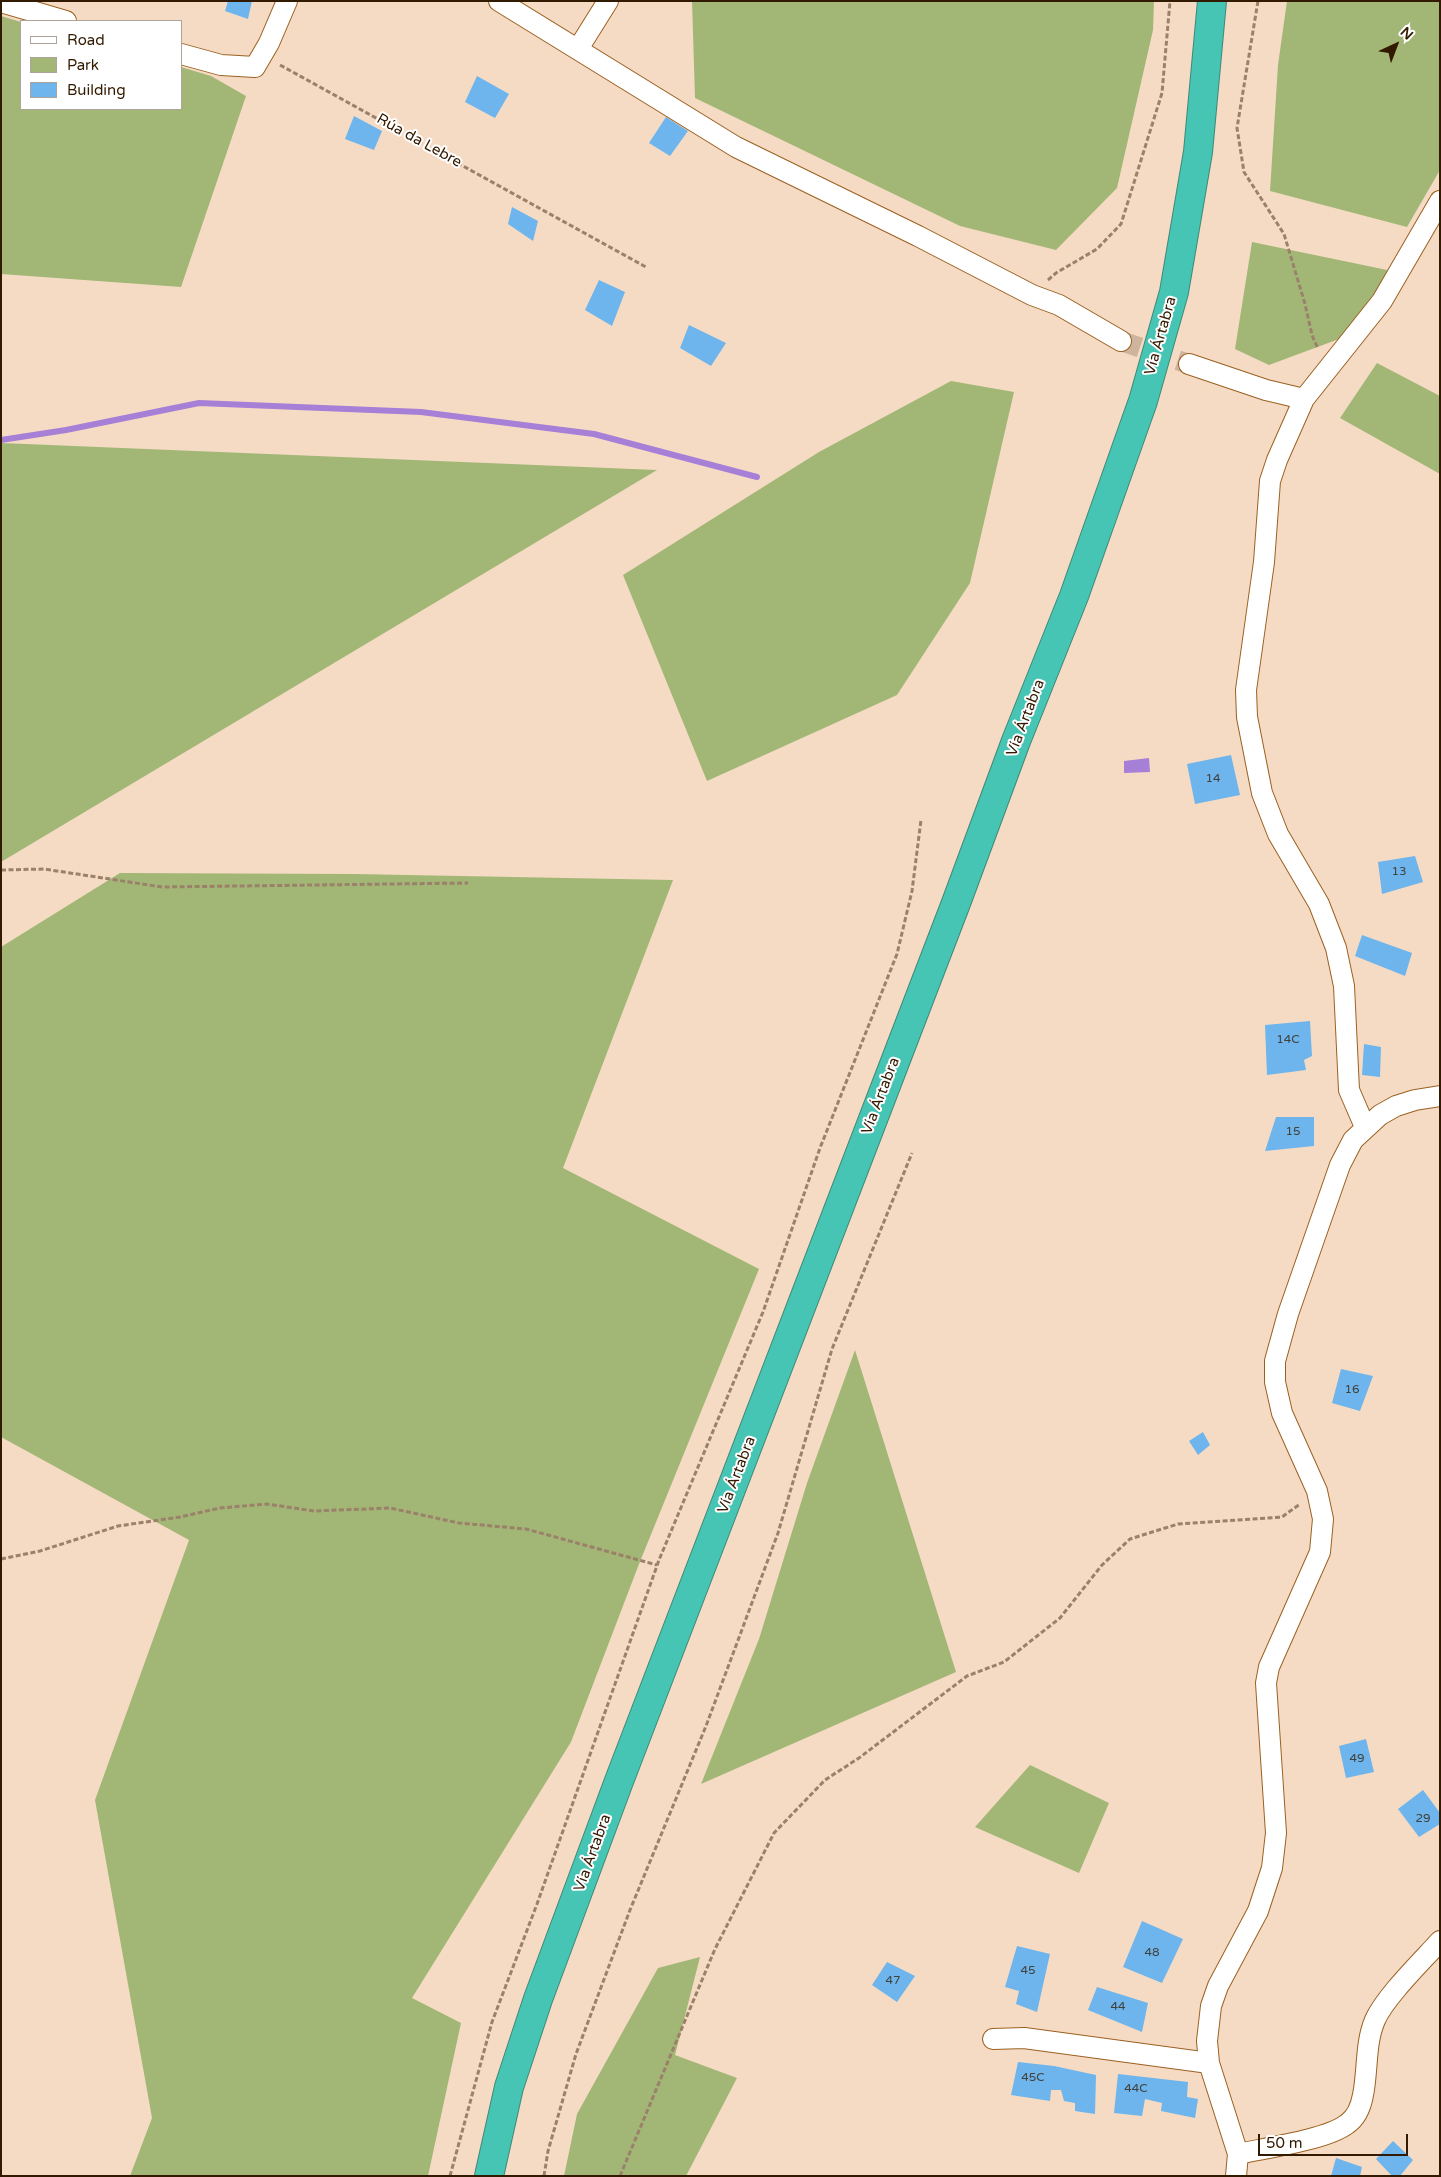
<!DOCTYPE html>
<meta charset="utf-8">
<style>
body{margin:0}
#map{position:relative;width:1441px;height:2177px;overflow:hidden;background:#f6dbc4;font-family:"Varela Round",sans-serif}
canvas{display:block}
.frame{position:absolute;inset:0;border:2px solid #321a01;pointer-events:none}
.legend{position:absolute;left:20px;top:20px;width:162px;height:90px;box-sizing:border-box;background:#fff;border:1px solid #ada399;margin:0;padding:6px 9px;list-style:none;font-size:15px;color:#321a01}
.legend li{display:flex;align-items:center;gap:10px;height:25px}
.legend b{width:25px;border:1px solid #ada399}
.north{position:absolute;left:1371px;top:20px;width:50px;height:50px;-webkit-text-stroke:4px #fff;paint-order:stroke;rotate:43deg;font-size:14px;font-weight:700;line-height:20px;text-align:center;color:#321a01}
.north::after{content:'';display:block;margin:auto;width:18px;height:22px;background:#321a01;clip-path:polygon(50% 0,100% 100%,50% 72%,0 100%)}
.scale{position:absolute;left:1258px;top:2134px;width:150px;height:22px;box-sizing:border-box;border:2px solid #321a01;border-top:0;padding-left:6px;font-size:15px;line-height:18px;white-space:nowrap;color:#321a01;-webkit-text-stroke:4px #fff;paint-order:stroke}
</style>
<div id="map">
<canvas width="1441" height="2177"></canvas>
<div class="frame"></div>
<ul class="legend">
<li><b style="height:6px;background:#fff"></b>Road</li>
<li><b style="height:14px;background:#a2b776"></b>Park</li>
<li><b style="height:14px;background:#6db5ec"></b>Building</li>
</ul>
<div class="north">N</div>
<div class="scale">50 m</div>
</div>
<script>
const ctx = document.querySelector('canvas').getContext('2d');
ctx.lineJoin = 'round';
function fillPath(path, color) { ctx.fillStyle = color; ctx.fill(path, 'evenodd'); }
function strokePath(path, color, width, dash) { ctx.strokeStyle = color; ctx.lineWidth = width; ctx.lineCap = dash ? 'butt' : 'round'; ctx.setLineDash(dash || []); ctx.stroke(path); }
function write(font, color, halo, rows, align = 'center') {
  ctx.font = font + ' "Varela Round",sans-serif'; ctx.lineWidth = 4; ctx.setLineDash([]); ctx.textBaseline = 'middle'; ctx.strokeStyle = halo; ctx.fillStyle = color; for (const [text, x, y, turn = 0] of rows) {
    ctx.save(); ctx.translate(x, y); ctx.rotate((+turn || 0) * Math.PI / 180); ctx.textAlign = isNaN(turn) ? turn : align; if (halo) ctx.strokeText(text, 0, 0); ctx.fillText(text, 0, 0); ctx.restore();
  }
}
const green = new Path2D(`
 M 692,1 L 1154,1 L 1153,30 L 1117,188 L 1056,250 L 960,226 L 695,98 Z
 M 1287,1 L 1440,1 L 1440,170 L 1407,227 L 1270,191 L 1278,65 Z
 M 1,16 L 21,22 L 21,109 L 181,109 L 181,67 L 211,76 L 246,96 L 181,287 L 1,274 Z
 M 1252,242 L 1392,271 L 1339,339 L 1269,365 L 1235,349 Z
 M 1377,363 L 1440,396 L 1440,474 L 1340,418 Z
 M 951,381 L 1014,392 L 970,583 L 897,695 L 707,781 L 623,575 L 819,452 Z
 M 1,443 L 657,470 L 1,862 Z
 M 120,873 L 354,874 L 673,880 L 563,1168 L 759,1269 L 639,1564 L 571,1742 L 412,1998 L 461,2023 L 428,2176 L 130,2176 L 152,2118 L 95,1800 L 189,1540 L 1,1437 L 1,947 Z
 M 855,1350 L 956,1672 L 701,1784 L 759,1639 L 807,1483 Z
 M 1030,1765 L 1109,1803 L 1079,1873 L 975,1827 Z
 M 700,1957 L 675,2055 L 737,2078 L 686,2176 L 564,2176 L 577,2114 L 658,1968 Z`);
const water = new Path2D(`
 M 1149,758 L 1150,772 L 1124,773 L 1124,761 Z`);
const stream = new Path2D(`
 M 1,440 L 66,430 L 199,403 L 421,412 L 594,434 L 757,477`);
const building = new Path2D(`
 M 228,1 L 252,1 L 248,19 L 225,11 Z
 M 477,76 L 509,94 L 495,118 L 465,102 Z
 M 354,116 L 382,131 L 374,150 L 345,139 Z
 M 666,117 L 688,131 L 670,156 L 649,143 Z
 M 512,207 L 538,221 L 533,241 L 508,224 Z
 M 599,280 L 625,292 L 612,326 L 585,310 Z
 M 689,325 L 726,343 L 711,366 L 680,348 Z
 M 1231,755 L 1240,795 L 1195,804 L 1187,764 Z
 M 1415,856 L 1423,882 L 1382,894 L 1378,862 Z
 M 1362,935 L 1412,953 L 1405,976 L 1355,956 Z
 M 1310,1021 L 1312,1056 L 1304,1060 L 1306,1070 L 1267,1075 L 1265,1025 Z
 M 1364,1044 L 1381,1047 L 1380,1077 L 1362,1075 Z
 M 1276,1117 L 1314,1117 L 1314,1146 L 1265,1151 Z
 M 1341,1369 L 1373,1376 L 1360,1411 L 1332,1403 Z
 M 1203,1432 L 1210,1445 L 1198,1455 L 1189,1441 Z
 M 1366,1739 L 1374,1772 L 1346,1778 L 1339,1746 Z
 M 1423,1790 L 1440,1813 L 1440,1824 L 1419,1837 L 1398,1809 Z
 M 1142,1921 L 1183,1939 L 1162,1983 L 1123,1967 Z
 M 1017,1946 L 1050,1954 L 1037,2012 L 1016,2004 L 1019,1991 L 1005,1987 Z
 M 887,1962 L 915,1976 L 897,2002 L 872,1985 Z
 M 1097,1987 L 1148,2003 L 1142,2032 L 1088,2010 Z
 M 1018,2062 L 1054,2066 L 1096,2075 L 1095,2114 L 1075,2111 L 1075,2103 L 1064,2101 L 1061,2090 L 1051,2090 L 1050,2101 L 1011,2095 Z
 M 1118,2074 L 1188,2082 L 1187,2097 L 1198,2099 L 1195,2118 L 1161,2111 L 1162,2103 L 1145,2099 L 1142,2116 L 1114,2113 Z
 M 1393,2141 L 1413,2160 L 1400,2176 L 1392,2176 L 1376,2159 Z
 M 1336,2158 L 1362,2167 L 1360,2176 L 1331,2176 Z`);
const minorTunnel = new Path2D(`
 M 1121,341 L 1189,364`);
const path = new Path2D(`
 M 1258,1 L 1237,128 L 1244,172 L 1284,234 L 1305,304 L 1312,335 L 1318,349
 M 280,65 L 646,267
 M 1048,280 L 1056,273 L 1097,249 L 1121,224 L 1162,93 L 1170,1
 M 1,870 L 44,869 L 162,887 L 468,883
 M 1,1559 L 40,1551 L 118,1526 L 180,1517 L 220,1508 L 267,1504 L 314,1511 L 390,1508 L 459,1523 L 526,1529 L 657,1565
 M 450,2176 L 492,2022 L 537,1904 L 659,1560 L 763,1312 L 820,1148 L 897,954 L 912,891 L 921,820
 M 544,2176 L 548,2151 L 576,2054 L 630,1910 L 706,1726 L 778,1533 L 832,1349 L 912,1153
 M 620,2176 L 715,1949 L 774,1833 L 825,1780 L 859,1758 L 967,1676 L 1004,1662 L 1060,1618 L 1102,1565 L 1130,1539 L 1178,1524 L 1282,1517 L 1300,1504`);
const minor = new Path2D(`
 M 499,1 L 736,147 L 918,236 L 1032,295 L 1059,305 L 1121,341
 M 1,2 L 66,21
 M 578,49 L 608,1
 M 181,54 L 221,65 L 255,67 L 269,43 L 287,1
 M 1189,364 L 1266,390 L 1304,399
 M 1365,1127 L 1349,1090 L 1344,986 L 1336,948 L 1319,904 L 1278,834 L 1262,793 L 1247,717 L 1246,690 L 1264,562 L 1270,481 L 1277,460 L 1304,399 L 1382,301 L 1440,201
 M 993,2039 L 1024,2038 L 1209,2063
 M 1238,2154 C 1265,2148 1326,2140 1347,2124 C 1356,2118 1361,2106 1363,2095 C 1368,2071 1365,2043 1375,2020 C 1385,1997 1422,1961 1440,1941
 M 1236,2176 L 1238,2154 L 1209,2063 L 1207,2041 L 1211,2006 L 1218,1986 L 1258,1911 L 1272,1868 L 1276,1833 L 1266,1683 L 1269,1667 L 1320,1552 L 1323,1519 L 1317,1491 L 1282,1413 L 1275,1382 L 1275,1361 L 1288,1314 L 1340,1165 L 1353,1140 L 1380,1115 L 1396,1106 L 1415,1100 L 1440,1096`);
const highway = new Path2D(`
 M 489,2176 L 509,2087 L 538,1999 L 619,1781 L 956,903 L 1016,741 L 1074,596 L 1143,401 L 1174,292 L 1198,152 L 1212,1`);
const numberNames = [
 ["14",1213,779],
 ["13",1399,872],
 ["14C",1288,1040],
 ["15",1293,1132],
 ["16",1352,1390],
 ["49",1357,1759],
 ["29",1423,1819],
 ["48",1152,1953],
 ["45",1028,1971],
 ["47",893,1981],
 ["44",1118,2007],
 ["45C",1033,2078],
 ["44C",1136,2089]
];
const streetNames = [
 ["Rúa da Lebre",419,141,29],
 ["Vía Ártabra",1161,336,-74],
 ["Vía Ártabra",1026,718,-69],
 ["Vía Ártabra",881,1096,-69],
 ["Vía Ártabra",737,1475,-69],
 ["Vía Ártabra",593,1853,-70]
];
fillPath(green, '#a2b776');
fillPath(water, '#a67fd7');
strokePath(stream, '#a67fd7', 6);
fillPath(building, '#6db5ec');
strokePath(minorTunnel, '#cfb49d', 20, [20, 10]);
strokePath(minor, '#9b6021', 22);
strokePath(highway, '#3f8976', 30);
strokePath(path, '#9b816a', 3, [5, 2.5]);
strokePath(minor, '#fff', 20);
strokePath(highway, '#46c5b5', 28);
write('12px', '#41413c', null, numberNames);
write('15px', '#321a01', '#fff', streetNames);
</script>
